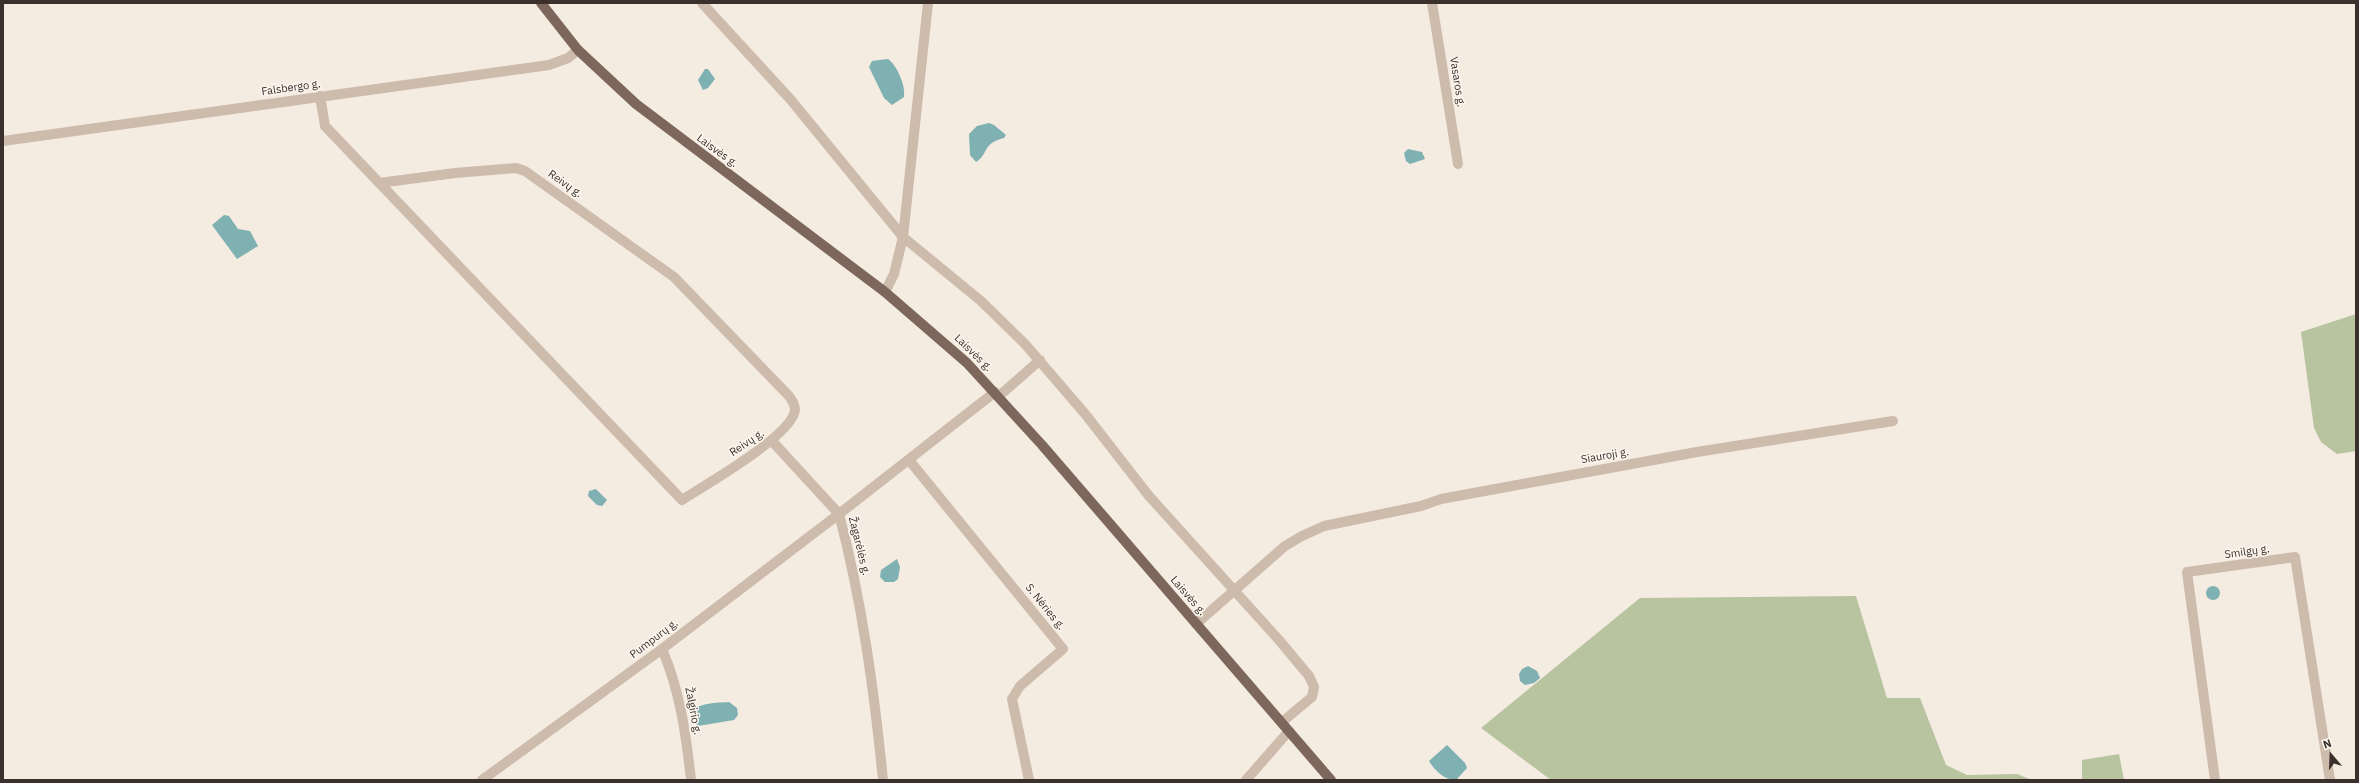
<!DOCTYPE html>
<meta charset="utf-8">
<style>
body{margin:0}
#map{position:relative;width:2359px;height:783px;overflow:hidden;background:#f4ebe1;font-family:"IBM Plex Sans",sans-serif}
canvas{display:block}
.frame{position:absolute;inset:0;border:4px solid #3b302b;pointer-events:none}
.north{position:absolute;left:2311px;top:735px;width:40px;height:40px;-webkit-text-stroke:3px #fbf5ee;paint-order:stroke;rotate:341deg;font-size:11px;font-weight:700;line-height:16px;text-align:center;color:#3b302b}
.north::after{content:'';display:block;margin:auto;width:14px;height:18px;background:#3b302b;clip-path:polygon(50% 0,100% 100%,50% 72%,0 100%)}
</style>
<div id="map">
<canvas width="2359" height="783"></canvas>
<div class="frame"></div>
<div class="north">N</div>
</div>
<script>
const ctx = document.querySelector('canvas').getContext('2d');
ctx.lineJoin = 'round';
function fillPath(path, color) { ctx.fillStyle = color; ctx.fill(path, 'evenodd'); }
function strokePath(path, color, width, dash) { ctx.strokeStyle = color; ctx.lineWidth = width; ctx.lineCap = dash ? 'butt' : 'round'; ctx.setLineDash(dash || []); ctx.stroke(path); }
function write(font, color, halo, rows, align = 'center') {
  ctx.font = font + ' "IBM Plex Sans",sans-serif'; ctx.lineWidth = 3.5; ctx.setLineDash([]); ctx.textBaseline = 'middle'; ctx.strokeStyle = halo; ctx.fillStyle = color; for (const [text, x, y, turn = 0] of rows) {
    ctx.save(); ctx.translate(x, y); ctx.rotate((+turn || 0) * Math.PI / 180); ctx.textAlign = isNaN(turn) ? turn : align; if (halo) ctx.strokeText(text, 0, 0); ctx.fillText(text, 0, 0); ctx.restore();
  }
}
const green = new Path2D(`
 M 2356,314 L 2356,451 L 2337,454 L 2321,442 L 2314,428 L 2301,332 Z
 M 1856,596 L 1887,698 L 1920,698 L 1946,765 L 1967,775 L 2017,774 L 2032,780 L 1551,780 L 1481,728 L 1640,598 Z
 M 2119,754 L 2124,780 L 2082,780 L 2082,760 Z`);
const water = new Path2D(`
 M 888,59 C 897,65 906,86 904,97 L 892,105 L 884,98 L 869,67 L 872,61 Z
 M 705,69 L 708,69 L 715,79 L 708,88 L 703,90 L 698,80 Z
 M 989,123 L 994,125 L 1006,135 L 1004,138 C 982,143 989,154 976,162 L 970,155 L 969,134 L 977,126 Z
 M 1408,149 L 1422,152 L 1425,159 L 1410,164 L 1406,161 L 1404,153 Z
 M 224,215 L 229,216 L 238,229 L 250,231 L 258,246 L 237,259 L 212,225 Z
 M 596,489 L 607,500 L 602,506 L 597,505 L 588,496 L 589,491 Z
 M 897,559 L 900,567 L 898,579 L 894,582 L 885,582 L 880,577 L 881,570 Z
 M2206 593a7 7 0 1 1 14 0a7 7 0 1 1-14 0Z
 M 1528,666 L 1537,671 L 1540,678 L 1534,683 L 1525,685 L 1520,681 L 1519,674 L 1522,669 Z
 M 729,702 L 737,708 L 738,715 L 734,720 L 698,726 L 691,720 L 690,714 C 697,702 717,703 729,702 Z
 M 1447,745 L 1465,763 L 1467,768 L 1457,779 C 1446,782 1434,770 1429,761 Z`);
const minor = new Path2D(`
 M 702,3 L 791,100 L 903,237 L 981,301 L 1025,344 L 1086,415 L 1149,496 L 1279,640 L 1309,676 L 1314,687 L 1312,697 L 1282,722
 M 1432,3 L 1458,164
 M 320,96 L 325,126 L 682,500 C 705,485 792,436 795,410 C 795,404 792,400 789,396 L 674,277 L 525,171 L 516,168 L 455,173 L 379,183
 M 3,141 L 549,65 L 568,58 L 578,50
 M 885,292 L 894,274 L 903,237 L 928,3
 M 999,396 L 1040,360
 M 909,460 L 1063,649 L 1020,686 L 1012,699 L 1029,780
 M 1196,624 L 1285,546 L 1302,536 L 1324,526 L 1421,506 L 1441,499 L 1697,452 L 1893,421
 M 662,649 C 680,691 686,734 691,780
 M 482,780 L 662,649 L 839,514 L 772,441
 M 883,780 C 874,690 862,601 839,514 L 995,392
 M 1246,780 L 1289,731
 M 2215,780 L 2187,572 L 2295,557 L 2330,780`);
const primary = new Path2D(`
 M 541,3 L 578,50 L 636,104 L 885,292 L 967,363 L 1042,445 L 1331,780`);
const streetNames = [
 ["Vasaros g.",1457,82,81],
 ["Falsbergo g.",291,88,-8],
 ["Laisvės g.",717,151,36],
 ["Reivų g.",565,184,35],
 ["Laisvės g.",973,353,44],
 ["Reivų g.",747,443,-34],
 ["Siauroji g.",1605,456,-10],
 ["Žagarėlės g.",859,546,76],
 ["Smilgų g.",2247,552,-8],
 ["Laisvės g.",1188,596,49],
 ["S. Nėries g.",1045,607,51],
 ["Pumpurų g.",654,639,-37],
 ["Žalgirio g.",693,711,79]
];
fillPath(green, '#b8c4a0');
fillPath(water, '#7fb0b2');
strokePath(minor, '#cdbbac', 10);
strokePath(primary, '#7d675c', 10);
write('11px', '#3b302b', '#fbf5ee', streetNames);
</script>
